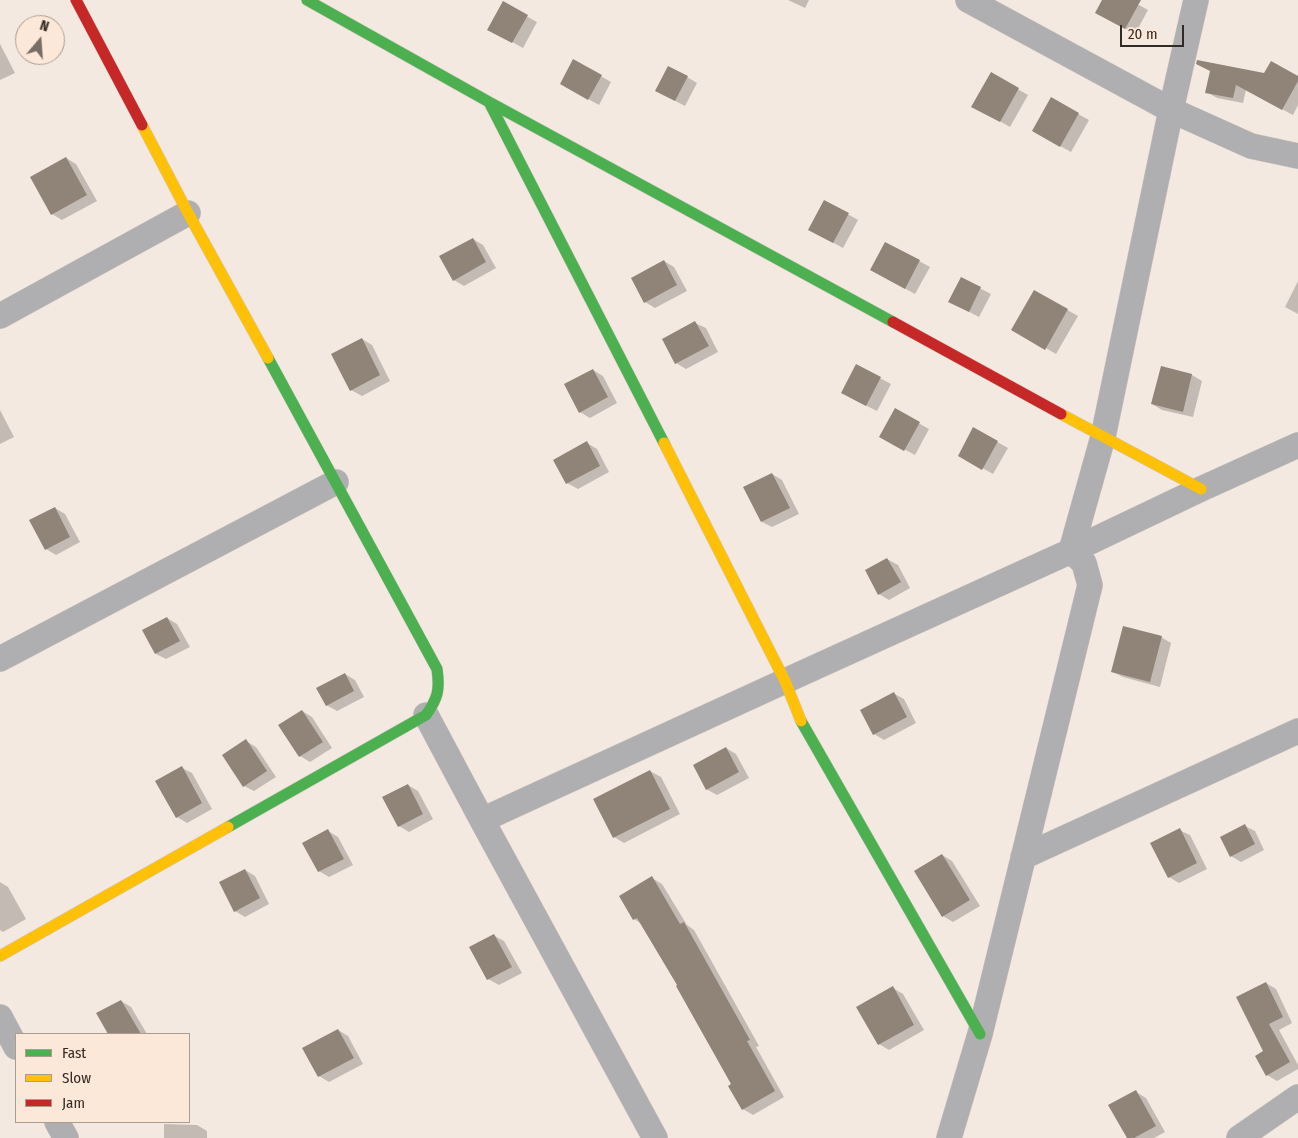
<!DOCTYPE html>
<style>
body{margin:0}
#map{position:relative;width:1298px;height:1138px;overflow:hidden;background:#f4e9e0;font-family:"Fira Sans Condensed",sans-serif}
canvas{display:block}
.legend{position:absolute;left:15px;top:1033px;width:175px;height:90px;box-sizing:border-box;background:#fce8d8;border:1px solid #ab9c90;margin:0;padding:6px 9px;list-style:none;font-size:15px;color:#322a24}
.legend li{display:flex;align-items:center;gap:10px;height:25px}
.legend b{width:25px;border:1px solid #ab9c90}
.north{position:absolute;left:15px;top:15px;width:50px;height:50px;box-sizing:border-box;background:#fce8d8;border:1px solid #ab9c90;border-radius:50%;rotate:18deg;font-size:14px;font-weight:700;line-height:20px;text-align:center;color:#322a24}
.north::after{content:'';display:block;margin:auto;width:18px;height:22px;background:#766d66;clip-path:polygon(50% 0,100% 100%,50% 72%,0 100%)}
.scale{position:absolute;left:1120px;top:25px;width:64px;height:22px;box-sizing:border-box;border:2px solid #322a24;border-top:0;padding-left:6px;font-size:15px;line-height:18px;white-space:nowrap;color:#322a24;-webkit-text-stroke:4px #fce8d8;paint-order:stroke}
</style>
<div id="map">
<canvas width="1298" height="1138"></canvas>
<ul class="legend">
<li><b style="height:6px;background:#4caf50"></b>Fast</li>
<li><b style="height:6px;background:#ffc107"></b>Slow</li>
<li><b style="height:6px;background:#c62828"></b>Jam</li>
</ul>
<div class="north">N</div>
<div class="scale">20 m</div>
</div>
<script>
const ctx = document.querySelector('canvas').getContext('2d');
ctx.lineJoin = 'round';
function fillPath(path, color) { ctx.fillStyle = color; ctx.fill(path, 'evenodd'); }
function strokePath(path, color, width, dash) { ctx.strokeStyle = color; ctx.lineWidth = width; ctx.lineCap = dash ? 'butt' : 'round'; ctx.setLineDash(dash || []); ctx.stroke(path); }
const shadow = new Path2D(`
 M 788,0 L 809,0 L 805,8 Z
 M 1104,0 L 1130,0 L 1148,10 L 1135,34 L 1097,12 Z
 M 503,3 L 537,22 L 523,48 L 489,29 Z
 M 0,44 L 15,73 L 0,80 Z
 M 574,61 L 611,82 L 599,105 L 561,84 Z
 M 991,74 L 1028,95 L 1010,127 L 973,106 Z
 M 1265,74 L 1298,77 L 1298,105 L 1293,115 L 1246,90 L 1243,103 L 1217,98 L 1207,92 Z
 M 687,77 L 697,83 L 685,106 L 666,96 Z
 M 1051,99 L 1089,120 L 1071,152 L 1033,131 Z
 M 66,158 L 76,164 L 97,201 L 62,220 L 52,214 Z
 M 825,201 L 858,220 L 843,248 L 819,235 Z
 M 473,239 L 483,245 L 496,268 L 464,286 L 454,280 Z
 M 886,243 L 930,267 L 915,294 L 882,276 Z
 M 664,261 L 674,267 L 687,291 L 655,308 L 645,302 Z
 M 962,279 L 991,294 L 979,317 L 960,307 Z
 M 1298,281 L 1298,314 L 1285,307 Z
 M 1034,291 L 1078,316 L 1056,354 L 1013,329 Z
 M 695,323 L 706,328 L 718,352 L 686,369 L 676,363 Z
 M 362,339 L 372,345 L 390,381 L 362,396 L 351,390 Z
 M 857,366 L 891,384 L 877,411 L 853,399 Z
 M 1162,367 L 1192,375 L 1202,381 L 1193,417 L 1162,410 L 1152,404 Z
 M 593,370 L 603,376 L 617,403 L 590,418 L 580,412 Z
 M 0,410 L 14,437 L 0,444 Z
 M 895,410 L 929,429 L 915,455 L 881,437 Z
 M 974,429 L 1008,448 L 993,474 L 959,455 Z
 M 587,443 L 597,449 L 609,472 L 578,489 L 567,483 L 555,460 Z
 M 772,474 L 782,480 L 799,514 L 772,527 L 762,522 Z
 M 55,508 L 65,514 L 80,542 L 56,555 L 46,549 Z
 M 887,559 L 898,565 L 910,588 L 889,600 L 879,594 Z
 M 167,618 L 177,624 L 190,647 L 166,659 L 156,654 Z
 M 1161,637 L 1171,643 L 1160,687 L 1123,677 L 1113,672 Z
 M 345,674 L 355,680 L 364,697 L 337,711 L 326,705 Z
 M 893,693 L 904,699 L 916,723 L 884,740 L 874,734 Z
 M 302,711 L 312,717 L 332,748 L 310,762 L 300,756 Z
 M 246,741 L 256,747 L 276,777 L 254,791 L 244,786 Z
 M 726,748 L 736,754 L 749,778 L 717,795 L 706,789 Z
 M 182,768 L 192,773 L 212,809 L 187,823 L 177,817 Z
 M 650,771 L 661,777 L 680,814 L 624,843 L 614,837 Z
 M 408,785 L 418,791 L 433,819 L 409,832 L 399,826 Z
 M 1245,826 L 1255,831 L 1264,850 L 1241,862 L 1231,856 Z
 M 1179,830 L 1190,835 L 1207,869 L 1179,883 L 1169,877 Z
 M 328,831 L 338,837 L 353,865 L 329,877 L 319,871 Z
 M 942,855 L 952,861 L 980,906 L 953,922 L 943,916 L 915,871 Z
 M 245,870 L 255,876 L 269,904 L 245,917 L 235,911 Z
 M 652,878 L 662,884 L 687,925 L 694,930 L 759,1046 L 756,1047 L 784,1097 L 753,1115 L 743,1109 L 733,1084 L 679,986 L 642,924 L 634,919 Z
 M 0,882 L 8,887 L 26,919 L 3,932 L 0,930 Z
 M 493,935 L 504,941 L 522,973 L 499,985 L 488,979 L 471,948 Z
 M 1266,983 L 1276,989 L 1292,1023 L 1279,1030 L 1298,1065 L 1298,1069 L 1277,1081 L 1267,1075 L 1265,1052 Z
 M 893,988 L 903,994 L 924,1030 L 889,1050 L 879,1044 Z
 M 121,1001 L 131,1007 L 147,1034 L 110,1034 L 98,1014 Z
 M 338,1030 L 348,1036 L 363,1064 L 329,1082 L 319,1076 Z
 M 1136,1092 L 1146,1098 L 1165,1132 L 1154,1138 L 1128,1138 Z
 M 164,1124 L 197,1125 L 207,1131 L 207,1138 L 164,1138 Z`);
const building = new Path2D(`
 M 1102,0 L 1141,0 L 1125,29 L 1095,13 Z
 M 503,1 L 528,15 L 512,43 L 487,30 Z
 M 573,59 L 602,75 L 588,100 L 560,84 Z
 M 1197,60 L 1264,73 L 1271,61 L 1298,76 L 1298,81 L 1282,110 L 1236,85 L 1233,98 L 1205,93 L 1210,71 L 1196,64 Z
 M 668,66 L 688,76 L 675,101 L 655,91 Z
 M 991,72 L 1019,88 L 1000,122 L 971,107 Z
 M 1051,97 L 1079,113 L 1060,147 L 1032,131 Z
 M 66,157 L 87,195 L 51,215 L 30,177 Z
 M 824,200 L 849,213 L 833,243 L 808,230 Z
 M 473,238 L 486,262 L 453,281 L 439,256 Z
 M 885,242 L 920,260 L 905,289 L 870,270 Z
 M 664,260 L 677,285 L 644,303 L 631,278 Z
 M 961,277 L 981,287 L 969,312 L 948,302 Z
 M 1034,290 L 1068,309 L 1045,350 L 1011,330 Z
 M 695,321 L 709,346 L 675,364 L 662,339 Z
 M 362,338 L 380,375 L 350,391 L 331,354 Z
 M 856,364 L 881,377 L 866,406 L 841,393 Z
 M 1161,366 L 1192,374 L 1183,412 L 1151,404 Z
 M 593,369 L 608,397 L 579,413 L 564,384 Z
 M 895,408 L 920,422 L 904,451 L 879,437 Z
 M 973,427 L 998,441 L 982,470 L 958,456 Z
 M 587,441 L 600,466 L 566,484 L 553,460 Z
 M 772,473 L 790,508 L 761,522 L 743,487 Z
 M 55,507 L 70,537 L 45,550 L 29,520 Z
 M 887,558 L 901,582 L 878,595 L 865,570 Z
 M 167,617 L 180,641 L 155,654 L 142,630 Z
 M 1123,626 L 1162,636 L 1150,682 L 1111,672 Z
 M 345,673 L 354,691 L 326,706 L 316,688 Z
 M 894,692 L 907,717 L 873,735 L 860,710 Z
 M 302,710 L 323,742 L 299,757 L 278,725 Z
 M 246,739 L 267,771 L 243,787 L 222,755 Z
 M 726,747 L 739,772 L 706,790 L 693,765 Z
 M 182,766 L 202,803 L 176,818 L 155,781 Z
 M 650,770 L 670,809 L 613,838 L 593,799 Z
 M 408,784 L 423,814 L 398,827 L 382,797 Z
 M 1245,824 L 1255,844 L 1230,857 L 1220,837 Z
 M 1180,828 L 1197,863 L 1168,878 L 1150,843 Z
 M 328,829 L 344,859 L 318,872 L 302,843 Z
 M 942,854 L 970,900 L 942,917 L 914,871 Z
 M 245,869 L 260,898 L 234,912 L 219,882 Z
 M 652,876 L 680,924 L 684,922 L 698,947 L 750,1040 L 747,1041 L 775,1091 L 742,1110 L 728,1086 L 731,1084 L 676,986 L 677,985 L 637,918 L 633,920 L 619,896 Z
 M 494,934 L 512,967 L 487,980 L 469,947 Z
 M 1266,982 L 1283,1017 L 1269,1024 L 1290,1062 L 1266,1076 L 1255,1056 L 1263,1051 L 1236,997 Z
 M 893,986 L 914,1025 L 878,1045 L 856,1007 Z
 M 121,1000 L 141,1034 L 108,1034 L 96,1013 Z
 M 338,1029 L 354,1058 L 318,1077 L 302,1048 Z
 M 1136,1090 L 1156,1126 L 1134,1138 L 1127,1138 L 1108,1105 Z`);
const street = new Path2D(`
 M 968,0 L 1171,110 L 1251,146 L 1298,156
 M 0,316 L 188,213
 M 1071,551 L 1103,437 L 1171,110 L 1196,0
 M 0,659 L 336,482
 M 426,715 L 482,820 L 655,1138
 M 482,820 L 785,681 L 1071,551 L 1201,489 L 1298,445
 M 1023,857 L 1298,731
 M 0,1017 L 16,1047
 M 57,1122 L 66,1138
 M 949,1138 L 980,1034 L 1090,585 L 1084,563 L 1071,551
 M 1239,1138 L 1298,1097`);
const fast = new Path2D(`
 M 307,0 L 489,102 L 893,322
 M 489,102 L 664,443
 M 801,721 L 980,1034
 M 228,827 L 426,715 C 438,698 440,690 437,669 L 268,358`);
const slow = new Path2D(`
 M 142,125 L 188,213 L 268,358
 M 1061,414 L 1201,489
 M 664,443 L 785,681 L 801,721
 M 0,956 L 228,827`);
const jam = new Path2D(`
 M 76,0 L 142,125
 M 893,322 L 1061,414`);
fillPath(shadow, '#0003');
fillPath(building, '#908377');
strokePath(street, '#cfc7c0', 26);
strokePath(fast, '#cfc7c0', 12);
strokePath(slow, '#cfc7c0', 12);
strokePath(jam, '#cfc7c0', 12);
strokePath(street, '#afaeb0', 25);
strokePath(fast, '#4caf50', 11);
strokePath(slow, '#ffc107', 11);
strokePath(jam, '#c62828', 11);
</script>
